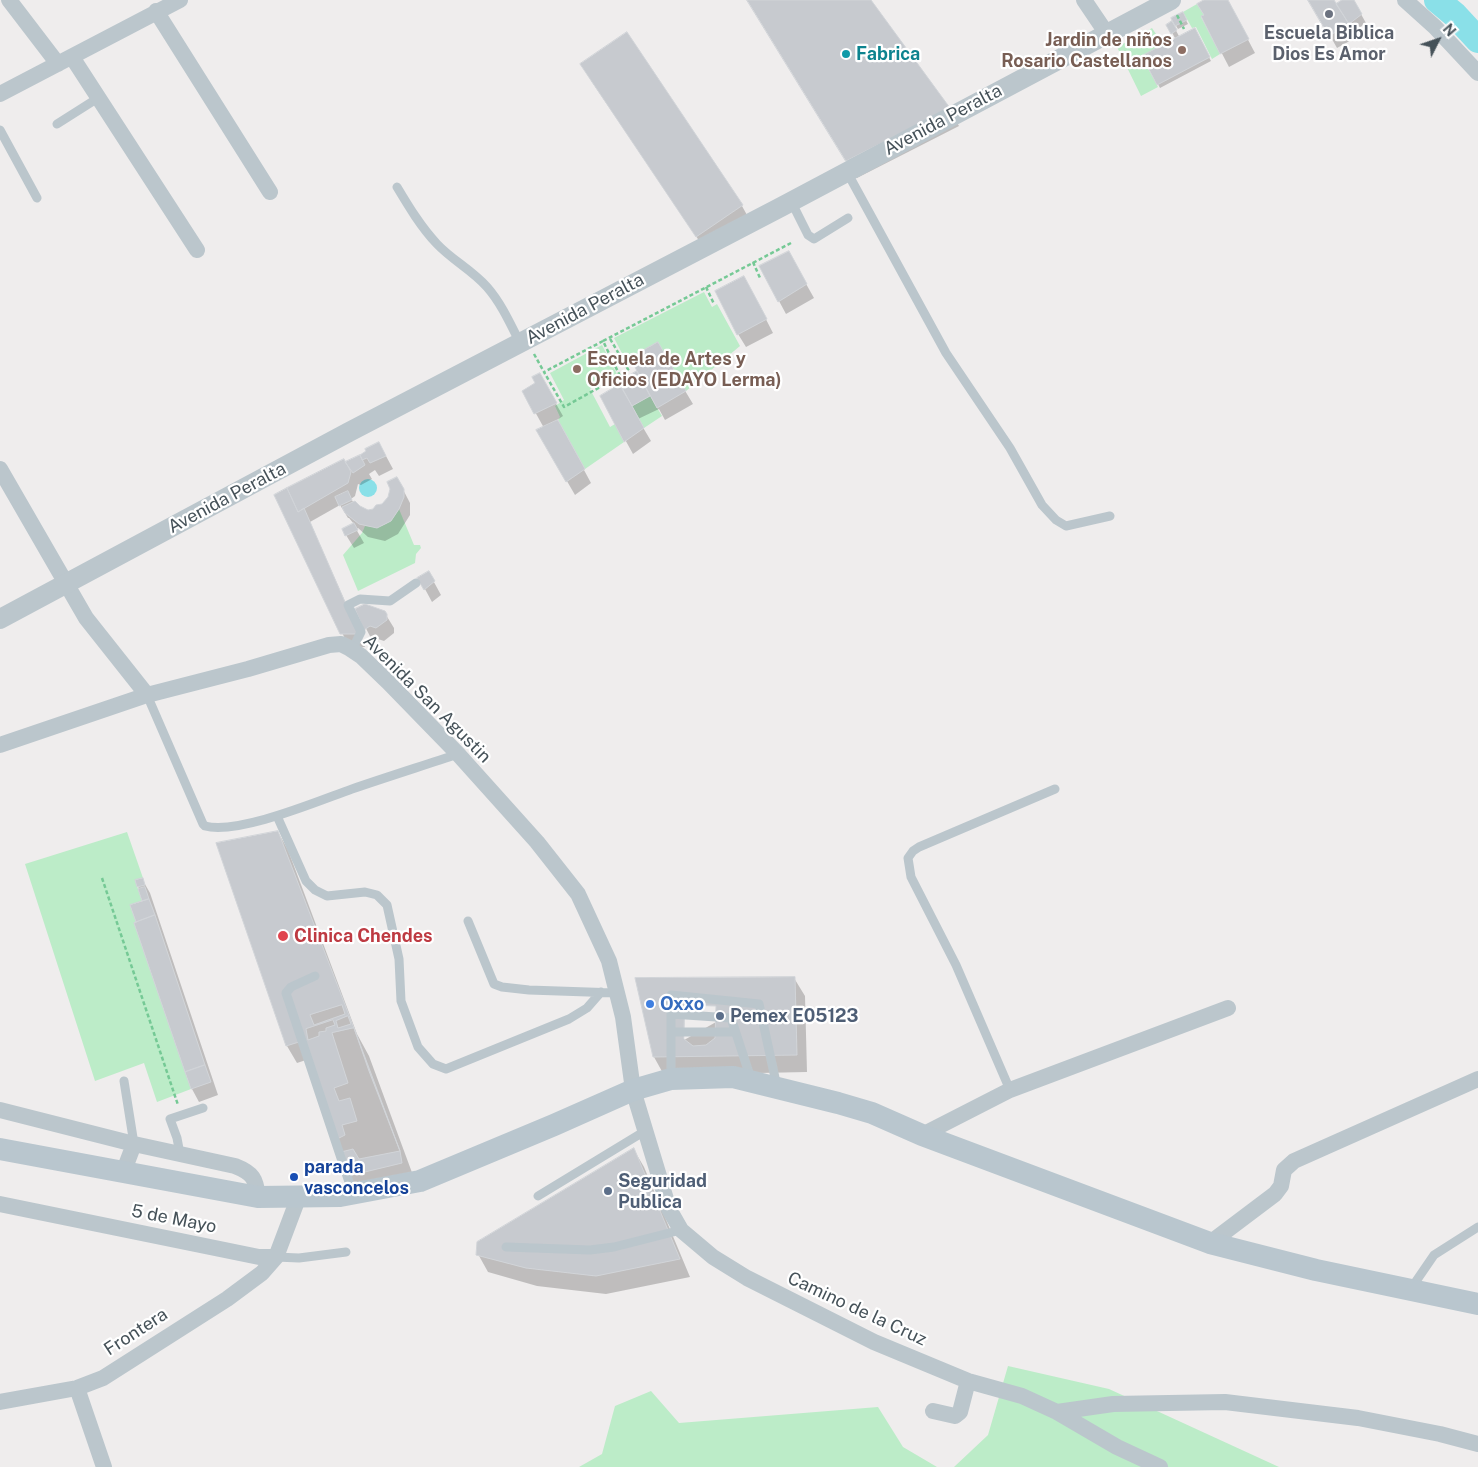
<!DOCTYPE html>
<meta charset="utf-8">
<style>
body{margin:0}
#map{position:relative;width:1478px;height:1467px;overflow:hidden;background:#efeded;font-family:"Public Sans",sans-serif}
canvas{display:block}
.north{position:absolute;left:1413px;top:15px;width:50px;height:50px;-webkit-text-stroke:4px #fff;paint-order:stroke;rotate:49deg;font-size:14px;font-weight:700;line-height:20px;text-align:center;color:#465259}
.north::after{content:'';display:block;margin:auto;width:18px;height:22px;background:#465259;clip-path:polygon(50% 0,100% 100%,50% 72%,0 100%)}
</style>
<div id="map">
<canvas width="1478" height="1467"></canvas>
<div class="north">N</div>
</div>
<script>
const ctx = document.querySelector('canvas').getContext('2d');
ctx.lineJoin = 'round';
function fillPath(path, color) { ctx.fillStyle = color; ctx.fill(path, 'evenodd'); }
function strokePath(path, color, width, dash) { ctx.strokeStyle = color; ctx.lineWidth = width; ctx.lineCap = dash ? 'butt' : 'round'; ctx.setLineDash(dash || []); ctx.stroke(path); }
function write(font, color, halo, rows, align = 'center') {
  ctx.font = font + ' "Public Sans",sans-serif'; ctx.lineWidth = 4.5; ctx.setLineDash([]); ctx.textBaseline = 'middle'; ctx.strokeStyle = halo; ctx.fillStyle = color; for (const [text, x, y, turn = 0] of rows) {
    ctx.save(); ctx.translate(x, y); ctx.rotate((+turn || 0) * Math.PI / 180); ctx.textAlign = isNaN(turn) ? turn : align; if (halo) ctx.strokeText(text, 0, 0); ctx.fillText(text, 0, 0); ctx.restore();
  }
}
const green = new Path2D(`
 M 1197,4 L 1204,15 L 1201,17 L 1220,54 L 1212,59 L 1196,27 L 1192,28 L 1183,12 Z
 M 1152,28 L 1158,37 L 1161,46 L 1142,57 L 1158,87 L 1141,96 L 1117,47 Z
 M 704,292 L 712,307 L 717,304 L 740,346 L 686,391 L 658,342 L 626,361 L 614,338 Z
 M 602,345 L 617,374 L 590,389 L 610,427 L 615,424 L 624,442 L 585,469 L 558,420 L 560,417 L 555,406 L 564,400 L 550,373 Z
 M 650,396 L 662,416 L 644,428 L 632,406 Z
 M 399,509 L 414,545 L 420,545 L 421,548 L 416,554 L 415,563 L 358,591 L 343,555 L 362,533 L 365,526 C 384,529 388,524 399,509 Z
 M 127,832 L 143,878 L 135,880 L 142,901 L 130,905 L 136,922 L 134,923 L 191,1089 L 157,1102 L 144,1063 L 95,1081 L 25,864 Z
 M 1008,1366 L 1109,1389 L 1279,1467 L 954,1467 L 988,1435 Z
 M 651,1391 L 679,1423 L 878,1407 L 903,1447 L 937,1467 L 579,1467 L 602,1454 L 615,1406 Z`);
const water = new Path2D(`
 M359 488a9 9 0 1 1 18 0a9 9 0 1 1-18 0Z`);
const shadow = new Path2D(`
 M 748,0 L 870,0 L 949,109 L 959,126 L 857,178 Z
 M 1207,0 L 1227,0 L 1255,53 L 1229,67 L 1203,17 L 1205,16 Z
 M 1310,0 L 1333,0 L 1336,5 L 1344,0 L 1353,0 L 1366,23 L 1352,33 L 1355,38 L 1337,48 Z
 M 1182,13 L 1188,24 L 1178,29 L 1172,19 Z
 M 1172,23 L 1180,38 L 1195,30 L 1211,61 L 1160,88 L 1143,57 L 1176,40 L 1168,25 Z
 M 626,34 L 742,206 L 752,224 L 708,254 L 592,82 L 581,64 Z
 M 796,266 L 814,298 L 786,314 L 779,301 Z
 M 751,290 L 773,333 L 746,347 L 738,334 Z
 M 657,344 L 693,404 L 665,420 L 659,409 L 638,419 L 651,441 L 633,454 L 601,396 L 621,385 L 620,382 L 639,372 Z
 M 539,374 L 563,416 L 557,420 L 591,483 L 575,495 L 538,431 L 544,428 L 524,392 L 537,384 Z
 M 379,443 L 393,469 L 379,476 L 375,470 L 369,474 L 372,479 L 361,485 L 358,484 L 355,496 L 351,499 L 354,503 L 363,509 L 374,511 L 377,506 L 387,502 L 397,478 L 410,503 L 410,515 L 398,534 L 385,541 L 368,537 L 358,528 L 356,529 L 364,543 L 354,548 L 346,535 L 354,524 L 349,518 L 348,518 L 340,505 L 310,522 L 365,647 L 349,647 L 276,496 L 345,464 L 368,452 Z
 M 429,573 L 441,595 L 432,602 L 419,578 Z
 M 356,609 L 386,615 L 394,628 L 394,633 L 384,641 L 378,639 L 373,642 Z
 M 278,832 L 288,850 L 357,1034 L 369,1056 L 414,1178 L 356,1194 L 306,1060 L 297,1063 L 287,1046 L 218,844 Z
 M 142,879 L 150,893 L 218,1095 L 199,1102 L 192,1089 L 132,906 L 143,902 L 138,886 Z
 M 794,978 L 805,996 L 807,1072 L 664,1075 L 654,1057 Z
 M 634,1150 L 644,1167 L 690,1277 L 606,1294 L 537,1286 L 488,1272 L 478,1254 Z`);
const river = new Path2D(`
 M 1437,0 L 1455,15 L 1478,40`);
const building = new Path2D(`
 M 747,0 L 871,0 L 950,108 L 846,161 Z
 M 1204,0 L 1228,0 L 1249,39 L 1220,54 L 1201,16 L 1204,15 L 1197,4 Z
 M 1308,0 L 1334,0 L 1349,24 L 1329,36 Z
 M 1342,0 L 1354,0 L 1362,14 L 1349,24 L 1336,4 Z
 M 1183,12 L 1187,20 L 1175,26 L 1171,18 Z
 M 1172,21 L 1177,30 L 1171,34 L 1166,25 Z
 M 1195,28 L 1210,57 L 1157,85 L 1142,56 Z
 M 627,32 L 743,205 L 696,237 L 580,64 Z
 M 789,251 L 807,284 L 778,302 L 759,266 Z
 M 744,276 L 767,319 L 737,335 L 715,291 Z
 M 658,342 L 686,391 L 657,408 L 630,358 Z
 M 637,371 L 650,396 L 632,406 L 618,382 Z
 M 540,373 L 557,403 L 534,414 L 522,391 L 535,383 L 532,377 Z
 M 620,384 L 644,428 L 624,442 L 600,396 Z
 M 558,420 L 585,469 L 566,482 L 536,430 Z
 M 379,442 L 386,456 L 370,463 L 367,458 L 362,460 L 360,455 L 366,451 L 365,449 Z
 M 360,455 L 365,465 L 353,473 L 345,462 Z
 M 344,459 L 351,472 L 348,483 L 298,512 L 287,488 Z
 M 397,477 L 404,489 L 404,497 L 399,509 L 391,521 L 377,528 L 359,524 L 345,513 L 342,507 L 355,501 L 360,506 L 368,510 L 373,509 L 376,505 L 382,504 L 388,497 L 390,489 L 387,482 Z
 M 287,488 L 298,512 L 304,508 L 359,634 L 340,634 L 274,495 Z
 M 348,491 L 352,500 L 339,506 L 335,497 Z
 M 354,523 L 358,530 L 345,536 L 342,529 Z
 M 429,571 L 435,581 L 424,590 L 417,578 Z
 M 365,604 L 385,611 L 387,614 L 387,620 L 376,628 L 370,626 L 364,630 L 355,609 Z
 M 278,831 L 354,1028 L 400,1151 L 402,1163 L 344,1177 L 299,1042 L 286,1046 L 216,843 Z
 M 143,878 L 145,885 L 137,887 L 135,880 Z
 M 145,887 L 149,899 L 142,901 L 138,889 Z
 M 149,899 L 155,915 L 136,922 L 130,905 Z
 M 155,915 L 205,1065 L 185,1072 L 134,923 Z
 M 795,977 L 797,1055 L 653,1057 L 635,978 Z
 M 342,1005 L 345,1014 L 314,1025 L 310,1015 Z
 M 685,1005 L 716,1006 L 715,1038 L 706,1045 L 693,1046 L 684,1039 Z
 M 348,1016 L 351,1024 L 338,1028 L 336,1021 Z
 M 333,1020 L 335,1025 L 326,1028 L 326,1031 L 319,1032 L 319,1036 L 308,1040 L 306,1029 Z
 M 354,1028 L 369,1071 L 400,1151 L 359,1159 L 353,1149 L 341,1152 L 337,1139 L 345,1135 L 342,1125 L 357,1121 L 350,1098 L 339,1101 L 334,1088 L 348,1083 L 332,1033 Z
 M 205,1065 L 211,1082 L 191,1089 L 185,1072 Z
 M 634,1148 L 680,1259 L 596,1276 L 526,1268 L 476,1255 L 477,1242 Z`);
const path = new Path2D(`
 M 1177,15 L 1184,29
 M 753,262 L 760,278
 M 706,287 L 714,304
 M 603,341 L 544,372 L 564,407 L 629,371 L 609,337
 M 534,354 L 544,372
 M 620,376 L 603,341 L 791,243
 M 102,878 L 178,1105`);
const service = new Path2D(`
 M 57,124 L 98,98
 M 0,130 L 37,198
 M 847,172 L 946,353 L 1010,448 L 1042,505 L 1056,520 L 1066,526 L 1110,516
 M 397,187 C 409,207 421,227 437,244 C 452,260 472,270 487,287 C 501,303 510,323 520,343
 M 791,201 L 808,235 L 814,239 L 848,218
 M 352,650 L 361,632 L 348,605 L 360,599 L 390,601 L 416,583
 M 147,695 L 203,824 L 205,826 C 238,835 318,801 352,789 C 387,777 422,766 458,754
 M 277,816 L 306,881 L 315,890 L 327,896 L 365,892 L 377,895 L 387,905 L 399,959 L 401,1001 L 418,1047 L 433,1064 L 446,1069 L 569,1019 L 587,1008 L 601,992
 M 468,921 L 494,984 L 502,987 L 529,990 L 617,993
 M 315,976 L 291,987 L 286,993 L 353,1194
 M 671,1014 L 731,1018 L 751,1079
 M 671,1032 L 735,1032
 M 671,1079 L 671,995 L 759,1004 L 777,1087
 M 124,1081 L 134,1144
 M 1010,1090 L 956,965 L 911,877 L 908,858 L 913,851 L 919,847 L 1055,789
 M 180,1154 L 177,1138 L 170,1119 L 203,1108
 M 538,1196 L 645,1131
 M 506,1247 L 590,1250 L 614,1247 L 681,1230
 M 276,1257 L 299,1258 L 346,1252
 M 1410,1290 L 1434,1255 L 1478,1227`);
const minor = new Path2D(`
 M 9,0 L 58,64
 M 1084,0 L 1107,34
 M 1405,0 L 1435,27 L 1478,73
 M 156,11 L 270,192
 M 72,57 L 197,250
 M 0,94 L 180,0
 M 0,469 L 86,618 L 147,695 L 248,669 L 329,645 L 341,644 L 349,648 L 361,656 L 388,682 L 458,754 L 537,842 L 578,894 L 609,961 L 623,1017 L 633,1090 L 669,1209 L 681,1230 L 713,1257 L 747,1278 L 874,1342 L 968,1381 L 1022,1396 L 1057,1412 L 1117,1447 L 1160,1467
 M 0,745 L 147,695
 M 0,1110 L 134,1144 L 235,1166 C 253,1173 256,1179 258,1197
 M 922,1135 L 1010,1090 L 1228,1008
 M 123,1173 L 134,1144
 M 0,1204 L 259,1257 L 276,1257 L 299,1196
 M 1210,1243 L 1275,1194 L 1281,1186 L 1284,1170 L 1294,1161 L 1478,1079
 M 77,1388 L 104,1467
 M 0,1402 L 77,1388 L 103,1378 L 227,1299 L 262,1273 L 276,1257
 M 933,1411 L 955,1416 L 960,1412 L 968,1381
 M 1057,1412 L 1113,1404 L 1225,1402 L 1358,1418 L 1440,1434 L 1478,1444`);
const tertiary = new Path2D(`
 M 0,619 L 349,432 L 781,207 L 1171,0`);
const secondary = new Path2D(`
 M 0,1149 L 258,1197 L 340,1196 L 420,1181 L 554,1125 L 633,1090 L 671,1079 L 733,1077 L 838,1103 L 872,1113 L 922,1135 L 1210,1243 L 1316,1270 L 1478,1304`);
const markers = [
 [1329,14,5,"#6b7280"],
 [1182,50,5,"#8d6e63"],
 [846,54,5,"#0f9aa8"],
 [577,369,5,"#8d6e63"],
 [283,936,6,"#e0444e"],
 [650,1004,5,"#3f7fe0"],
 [720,1016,5,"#5c6f8a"],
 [294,1177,5,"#1a4fb4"],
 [608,1191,5,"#5c6f8a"]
];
const worshipNames = [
 ["Escuela Biblica",1329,33],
 ["Dios Es Amor",1329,54]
];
const educationNames = [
 ["Jardin de niños",1172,40],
 ["Rosario Castellanos",1172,61],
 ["Escuela de Artes y",587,359,"left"],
 ["Oficios (EDAYO Lerma)",587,380,"left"]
];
const cultureNames = [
 ["Fabrica",856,54]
];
const streetNames = [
 ["Avenida Peralta",943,120,-28],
 ["Avenida Peralta",585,309,-28],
 ["Avenida Peralta",227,498,-28],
 ["Avenida San Agustin",427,699,45],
 ["5 de Mayo",174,1219,11],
 ["Camino de la Cruz",857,1309,25],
 ["Frontera",136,1332,-33]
];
const healthNames = [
 ["Clinica Chendes",294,936]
];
const shopNames = [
 ["Oxxo",660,1004]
];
const serviceNames = [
 ["Pemex E05123",730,1016],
 ["Seguridad",618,1181],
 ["Publica",618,1202]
];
const transitNames = [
 ["parada",304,1167],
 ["vasconcelos",304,1188]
];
fillPath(green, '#bcecc8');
fillPath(water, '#8ae0e8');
fillPath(shadow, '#0003');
strokePath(river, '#8ae0e8', 26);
fillPath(building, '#c7cacf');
strokePath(building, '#d1d4d8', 1);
strokePath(path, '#75c995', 2.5, [4, 2.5]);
strokePath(service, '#bbc6cc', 9);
strokePath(minor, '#bbc6cc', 16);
strokePath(tertiary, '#bbc6cc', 20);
strokePath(secondary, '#b9c6ce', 22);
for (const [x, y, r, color] of markers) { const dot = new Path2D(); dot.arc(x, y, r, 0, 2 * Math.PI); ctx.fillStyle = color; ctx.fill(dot); strokePath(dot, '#fff', 2); }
write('bold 18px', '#5b616d', '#fff', worshipNames);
write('bold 18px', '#785e54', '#fff', educationNames, 'right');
write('bold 18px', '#0d838f', '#fff', cultureNames, 'left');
write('18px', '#465259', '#fff', streetNames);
write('bold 18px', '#be3a42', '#fff', healthNames, 'left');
write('bold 18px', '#366cbe', '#fff', shopNames, 'left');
write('bold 18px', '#4e5e75', '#fff', serviceNames, 'left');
write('bold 18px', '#164399', '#fff', transitNames, 'left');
</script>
